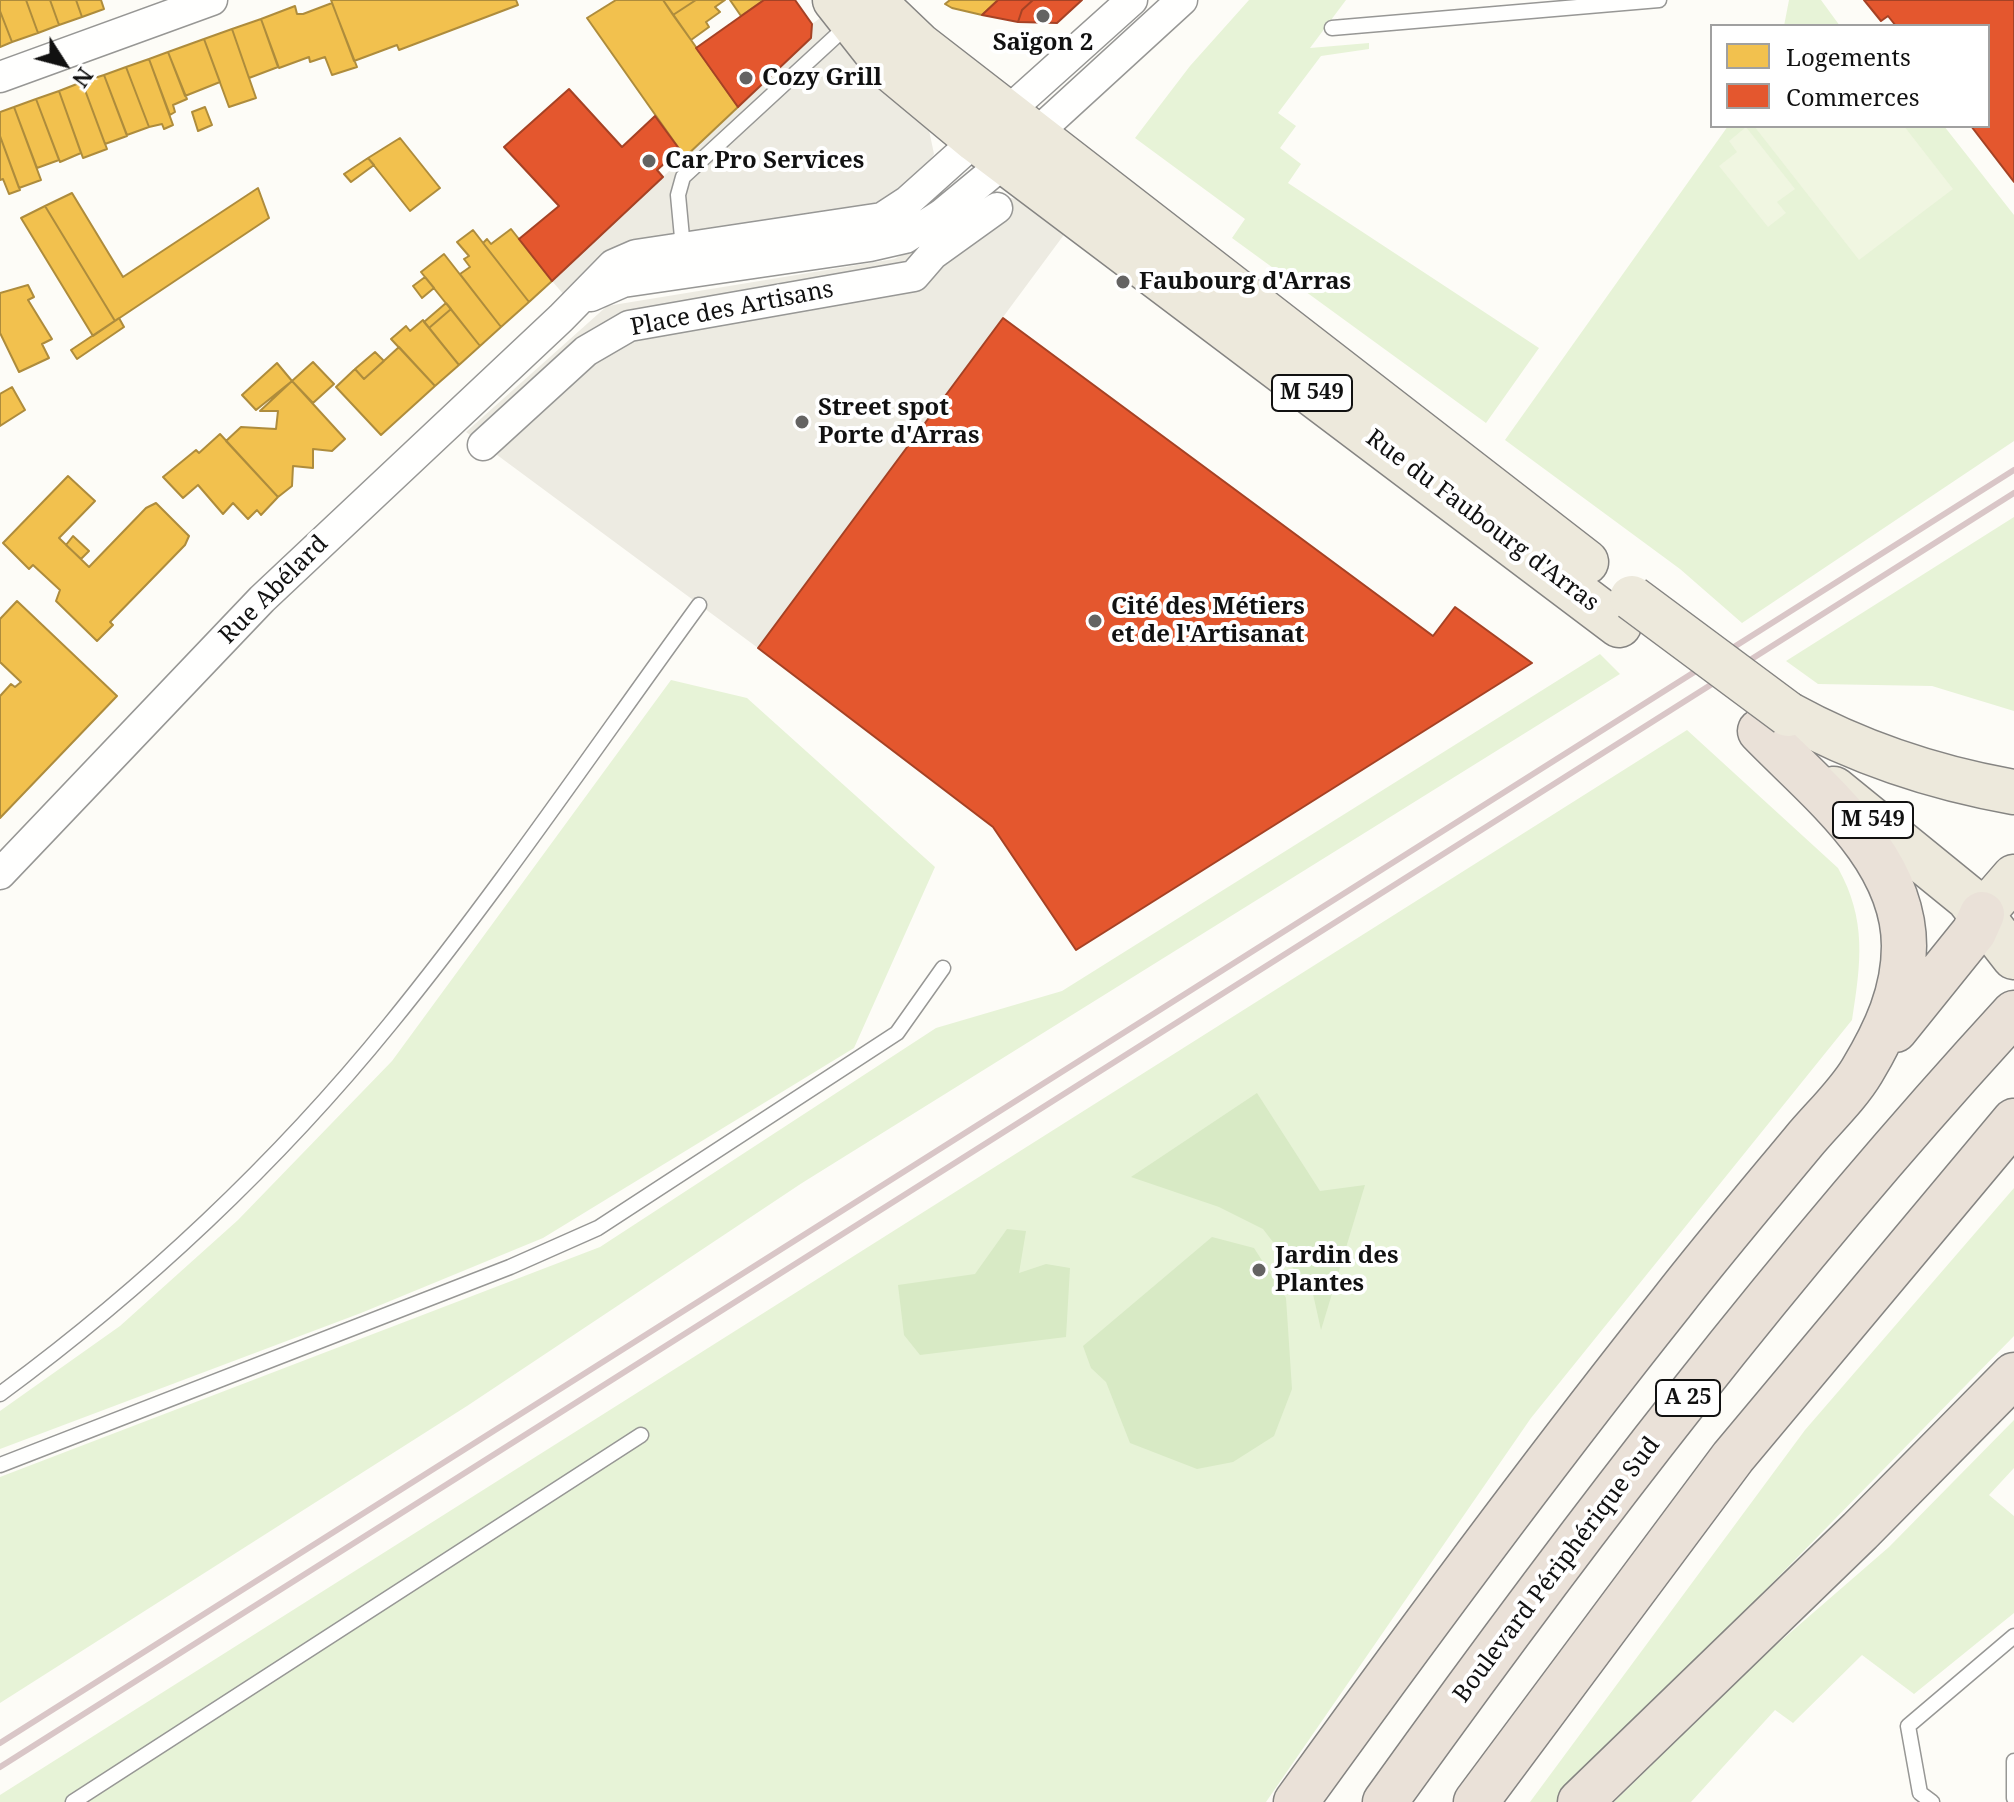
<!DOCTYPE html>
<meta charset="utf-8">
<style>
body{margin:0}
#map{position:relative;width:2014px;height:1802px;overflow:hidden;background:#fdfcf7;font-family:"Noto Serif",serif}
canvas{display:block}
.legend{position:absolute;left:1710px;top:24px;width:280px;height:104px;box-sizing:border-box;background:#fff;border:2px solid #a0a0a0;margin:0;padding:10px 14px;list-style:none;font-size:24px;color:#111}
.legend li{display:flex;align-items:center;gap:16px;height:40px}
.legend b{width:40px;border:2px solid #a0a0a0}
.north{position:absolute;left:24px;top:24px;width:80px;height:80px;-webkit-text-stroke:6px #fff;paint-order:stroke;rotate:126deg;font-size:22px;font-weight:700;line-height:32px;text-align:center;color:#111}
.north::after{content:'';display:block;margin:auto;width:28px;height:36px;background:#111;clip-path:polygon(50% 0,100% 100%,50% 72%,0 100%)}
</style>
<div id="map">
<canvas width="2014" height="1802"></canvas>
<ul class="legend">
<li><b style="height:22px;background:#f2c14e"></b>Logements</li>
<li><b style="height:22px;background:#e4572e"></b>Commerces</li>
</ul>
<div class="north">N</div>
</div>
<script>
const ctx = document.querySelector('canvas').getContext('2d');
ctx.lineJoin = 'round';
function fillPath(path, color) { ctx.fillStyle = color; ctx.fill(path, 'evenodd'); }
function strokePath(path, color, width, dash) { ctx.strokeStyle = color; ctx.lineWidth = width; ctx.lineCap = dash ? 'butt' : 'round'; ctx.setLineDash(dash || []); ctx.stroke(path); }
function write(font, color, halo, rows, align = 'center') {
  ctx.font = font + ' "Noto Serif",serif'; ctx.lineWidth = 8; ctx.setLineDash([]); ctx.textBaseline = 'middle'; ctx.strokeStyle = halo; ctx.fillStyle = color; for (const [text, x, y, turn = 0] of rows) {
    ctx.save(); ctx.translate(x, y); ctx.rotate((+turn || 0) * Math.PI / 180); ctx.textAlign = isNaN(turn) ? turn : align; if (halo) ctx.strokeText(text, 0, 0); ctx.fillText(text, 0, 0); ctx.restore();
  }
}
const green = new Path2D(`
 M 1249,0 L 1346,0 L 1310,48 L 1369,43 L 1369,49 L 1321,56 L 1278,113 L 1296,126 L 1280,148 L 1301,164 L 1288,183 L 1539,348 L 1486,423 L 1232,238 L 1245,219 L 1135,138 L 1190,66 Z
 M 1789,0 L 1821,0 L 1840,26 L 1784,26 Z
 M 1728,126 L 1944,126 L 2014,215 L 2014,441 L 1742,623 L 1680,569 L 1505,440 Z
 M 2014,517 L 2014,711 L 1932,686 L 1818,684 L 1786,661 Z
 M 1600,654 L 1620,674 L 802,1183 L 467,1406 L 0,1703 L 0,1477 L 600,1247 L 936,1028 L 1062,991 Z
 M 671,680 L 747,698 L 935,867 L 854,1048 L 543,1238 L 361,1313 L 0,1449 L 0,1411 L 120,1326 L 238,1220 L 392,1061 Z
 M 1687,730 L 1838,868 C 1867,920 1861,963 1852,1020 L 1531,1418 L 1266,1802 L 0,1802 L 0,1795 Z
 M 2014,1188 L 2014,1336 L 1558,1802 L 1530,1802 L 1805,1430 Z
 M 2014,1420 L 2014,1468 L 1989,1495 L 2014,1516 L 2014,1613 L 1914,1694 L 1862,1655 L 1793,1723 L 1775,1710 L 1691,1802 L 1614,1802 L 1768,1652 L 1889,1547 Z`);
const forest = new Path2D(`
 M 1257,1093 L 1320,1191 L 1365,1185 L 1321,1330 L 1313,1294 L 1263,1229 L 1219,1207 L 1131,1177 Z
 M 1007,1229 L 1026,1231 L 1019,1273 L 1046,1264 L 1070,1268 L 1066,1337 L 920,1355 L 904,1335 L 898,1285 L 975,1274 Z
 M 1212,1237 L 1254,1248 L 1286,1298 L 1292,1389 L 1274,1436 L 1233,1462 L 1197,1469 L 1130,1443 L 1106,1382 L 1091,1368 L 1083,1346 Z`);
const pitch = new Path2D(`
 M 1754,126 L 1904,126 L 1953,189 L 1859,260 Z
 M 1746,127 L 1795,189 L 1777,202 L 1786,213 L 1768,227 L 1719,166 L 1737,152 L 1729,141 Z`);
const plaza = new Path2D(`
 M 827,13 L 929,130 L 934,154 L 928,163 L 885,205 L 565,296 L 552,281 L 811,38 L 812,24 Z
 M 992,195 L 1017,199 L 1066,232 L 758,648 L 466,432 L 607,306 L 894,259 L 926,244 L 984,197 Z`);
const homes = new Path2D(`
 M 0,0 L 26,0 L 38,33 L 12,42 L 0,11 Z
 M 26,0 L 50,0 L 59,25 L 38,33 Z
 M 50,0 L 76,0 L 82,17 L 59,25 Z
 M 76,0 L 101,0 L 104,9 L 82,17 Z
 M 331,0 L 516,0 L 518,5 L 399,50 L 397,45 L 354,61 Z
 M 616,0 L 663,0 L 738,107 L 685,157 L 587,18 Z
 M 663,0 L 696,0 L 673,15 Z
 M 696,0 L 725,0 L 715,7 L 720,12 L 706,22 L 709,27 L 691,40 L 673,15 Z
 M 730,0 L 764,0 L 741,16 Z
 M 950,0 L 998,0 L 982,15 L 952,8 L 945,4 Z
 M 332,3 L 357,67 L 332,75 L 325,57 L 310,62 L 309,57 L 279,68 L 261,19 L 295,6 L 297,14 L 303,14 Z
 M 0,11 L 12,42 L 0,47 Z
 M 261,19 L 278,67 L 249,78 L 232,29 Z
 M 232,29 L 256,98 L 229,107 L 204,39 Z
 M 204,39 L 220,82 L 185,96 L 168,52 Z
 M 168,52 L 187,99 L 173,105 L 175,112 L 170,115 L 149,59 Z
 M 149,59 L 173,125 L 164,129 L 162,124 L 149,127 L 126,67 Z
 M 126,67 L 149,127 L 127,135 L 104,75 Z
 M 104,75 L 127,136 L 105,144 L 82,82 Z
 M 82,82 L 107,149 L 83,158 L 59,91 Z
 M 59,91 L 81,153 L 60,162 L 36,99 Z
 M 36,99 L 59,160 L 37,168 L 14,107 Z
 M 14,107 L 41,180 L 19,188 L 0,136 L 0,112 Z
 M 205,107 L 212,125 L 198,131 L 192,112 Z
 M 0,136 L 20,190 L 9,194 L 3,179 L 0,180 Z
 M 400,138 L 440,188 L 410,211 L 368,158 Z
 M 368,158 L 374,165 L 351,182 L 344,174 Z
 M 258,188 L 269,218 L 115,321 L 45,206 L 72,193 L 123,277 Z
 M 45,206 L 115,321 L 93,336 L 21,218 Z
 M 511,229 L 552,281 L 529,302 L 483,243 L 487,239 L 491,244 Z
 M 473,230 L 529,302 L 501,327 L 460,274 L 470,267 L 464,259 L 469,256 L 457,242 Z
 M 444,254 L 501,327 L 480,346 L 421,272 Z
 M 425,277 L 434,288 L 422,298 L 413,286 Z
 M 28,285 L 34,297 L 28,300 L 52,339 L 42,344 L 49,358 L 19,372 L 0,333 L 0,293 Z
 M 446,303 L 451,309 L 429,328 L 424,322 Z
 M 451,309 L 480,346 L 459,365 L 429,328 Z
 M 119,318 L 124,327 L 77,359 L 71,350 Z
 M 423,320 L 459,365 L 435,386 L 391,339 L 406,326 L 410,331 Z
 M 399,347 L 435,386 L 381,435 L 336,387 L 355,369 L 364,379 Z
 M 375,352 L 384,361 L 364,379 L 355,369 Z
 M 313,362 L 334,384 L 313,403 L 292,381 Z
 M 277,363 L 292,381 L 256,410 L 242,395 Z
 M 292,381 L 345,439 L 332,451 L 313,449 L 313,468 L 293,466 L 292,486 L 278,497 L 226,441 L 241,427 L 276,429 L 278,411 L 260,411 Z
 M 12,387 L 25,410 L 0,426 L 0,394 Z
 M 220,434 L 278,497 L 261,515 L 257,510 L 248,519 L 233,503 L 223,514 L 198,485 L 183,498 L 163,477 L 196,450 L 199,453 Z
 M 68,476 L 95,501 L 59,538 L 89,567 L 146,508 L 156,503 L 189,536 L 185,545 L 110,622 L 113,625 L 97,641 L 56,601 L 60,590 L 33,565 L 29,569 L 3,543 Z
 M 73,536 L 89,551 L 81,559 L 66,545 Z
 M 17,601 L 117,696 L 0,818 L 0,696 L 11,684 L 15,687 L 21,682 L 0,662 L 0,619 Z`);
const shops = new Path2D(`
 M 764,0 L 795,0 L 812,24 L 811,38 L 738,107 L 696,48 Z
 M 998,0 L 1033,0 L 1022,10 L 1018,22 L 982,15 Z
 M 1033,0 L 1082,0 L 1057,23 L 1018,22 L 1022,10 Z
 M 1864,0 L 2014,0 L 2014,182 L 1971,126 L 1988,126 L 1988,26 L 1896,26 L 1888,16 L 1881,21 Z
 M 569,89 L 622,147 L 655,116 L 680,150 L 657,170 L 663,177 L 552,281 L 519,239 L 559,206 L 504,147 Z
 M 1003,318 L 1433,636 L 1455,607 L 1532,663 L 1076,950 L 993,827 L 758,648 Z`);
const lane = new Path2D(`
 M 1332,28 L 1659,0
 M 683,248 L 678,195 L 683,177 L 848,25
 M 0,1394 C 143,1289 278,1162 390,1024 C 499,890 597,745 699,605
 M 0,1465 L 510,1267 L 598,1228 L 897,1033 L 943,968
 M 2014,1761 L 2014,1798
 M 73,1802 L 641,1435
 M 1932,1802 L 1920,1793 L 1908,1726 L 2014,1636`);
const street = new Path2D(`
 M 0,77 L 212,0
 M 591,296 L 623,282 L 870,246 L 905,238 L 941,215 L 1005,162 L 1182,0
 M 483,445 L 586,351 L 629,326 L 914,276 L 933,254 L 997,208
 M 0,874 L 262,599 L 561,318 L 613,265 L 636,255 L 882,218 L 908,201 L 1132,0`);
const primary = new Path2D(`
 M 835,0 L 887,66 L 976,140 L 1619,625
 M 872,0 L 919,45 L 1586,562
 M 1788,714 C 1859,753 1934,778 2014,792
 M 1834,789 L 1968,898 L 2014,957
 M 1982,914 L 2014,877`);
const highway = new Path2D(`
 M 1895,1030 L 1974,932 L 1982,914
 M 1296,1802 C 1418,1633 1542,1465 1672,1302 C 1714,1248 1759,1195 1803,1142 C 1822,1119 1847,1096 1862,1071 C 1886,1031 1904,992 1904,946 C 1904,856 1817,790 1760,731
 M 1385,1802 C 1581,1529 1786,1261 2014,1013
 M 1476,1802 L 1733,1457 L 2014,1121
 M 1580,1802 L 1860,1531 L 2014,1375`);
const rail = new Path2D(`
 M 0,1743 L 2014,470
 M 0,1767 L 2014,493`);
const primaryBridge = new Path2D(`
 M 1632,598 L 1788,714`);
const markers = [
 [1043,16,8,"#646362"],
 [746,78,8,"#646362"],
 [649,161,8,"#646362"],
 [1123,282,8,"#646362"],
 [802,422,8,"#646362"],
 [1095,621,8,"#646362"],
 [1259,1270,8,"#646362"]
];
const shields = [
 [1312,393,80],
 [1873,820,80],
 [1688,1398,64]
];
const shieldNames = [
 ["M 549",1312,393],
 ["M 549",1873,820],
 ["A 25",1688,1398]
];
const poiNames = [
 ["Saïgon 2",1043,43,"center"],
 ["Cozy Grill",762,78],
 ["Car Pro Services",665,161],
 ["Faubourg d'Arras",1139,282],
 ["Street spot",818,408],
 ["Porte d'Arras",818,436],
 ["Cité des Métiers",1111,607],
 ["et de l'Artisanat",1111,635],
 ["Jardin des",1275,1256],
 ["Plantes",1275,1284]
];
const streetNames = [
 ["Place des Artisans",732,309,-11],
 ["Rue du Faubourg d'Arras",1482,521,37],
 ["Rue Abélard",274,590,-45],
 ["Boulevard Périphérique Sud",1557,1570,-53]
];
fillPath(green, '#e7f3d7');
fillPath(forest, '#d8eac5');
fillPath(pitch, '#f0f6e1');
fillPath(plaza, '#edebe2');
fillPath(homes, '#f2c14e');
strokePath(homes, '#ae8c3c', 2);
fillPath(shops, '#e4572e');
strokePath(shops, '#a54225', 2);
strokePath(lane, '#979795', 17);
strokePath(street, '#979795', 33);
strokePath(primary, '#858482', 47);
strokePath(highway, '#858482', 47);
strokePath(lane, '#fffffe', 14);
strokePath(street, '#fffffe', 30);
strokePath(primary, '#ede9dc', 44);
strokePath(highway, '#eae1d8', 44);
strokePath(rail, '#d9c6c7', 6);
strokePath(primaryBridge, '#858482', 47, []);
strokePath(primaryBridge, '#ede9dc', 44);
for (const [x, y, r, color] of markers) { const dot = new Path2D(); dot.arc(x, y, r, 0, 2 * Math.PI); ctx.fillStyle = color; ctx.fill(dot); strokePath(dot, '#fff', 3); }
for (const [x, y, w] of shields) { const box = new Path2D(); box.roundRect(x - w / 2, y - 18, w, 36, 6); ctx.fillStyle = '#fff'; ctx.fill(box); strokePath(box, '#111', 2); }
write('bold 22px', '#111', null, shieldNames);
write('bold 24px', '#111', '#fff', poiNames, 'left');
write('24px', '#111', '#fff', streetNames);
</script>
